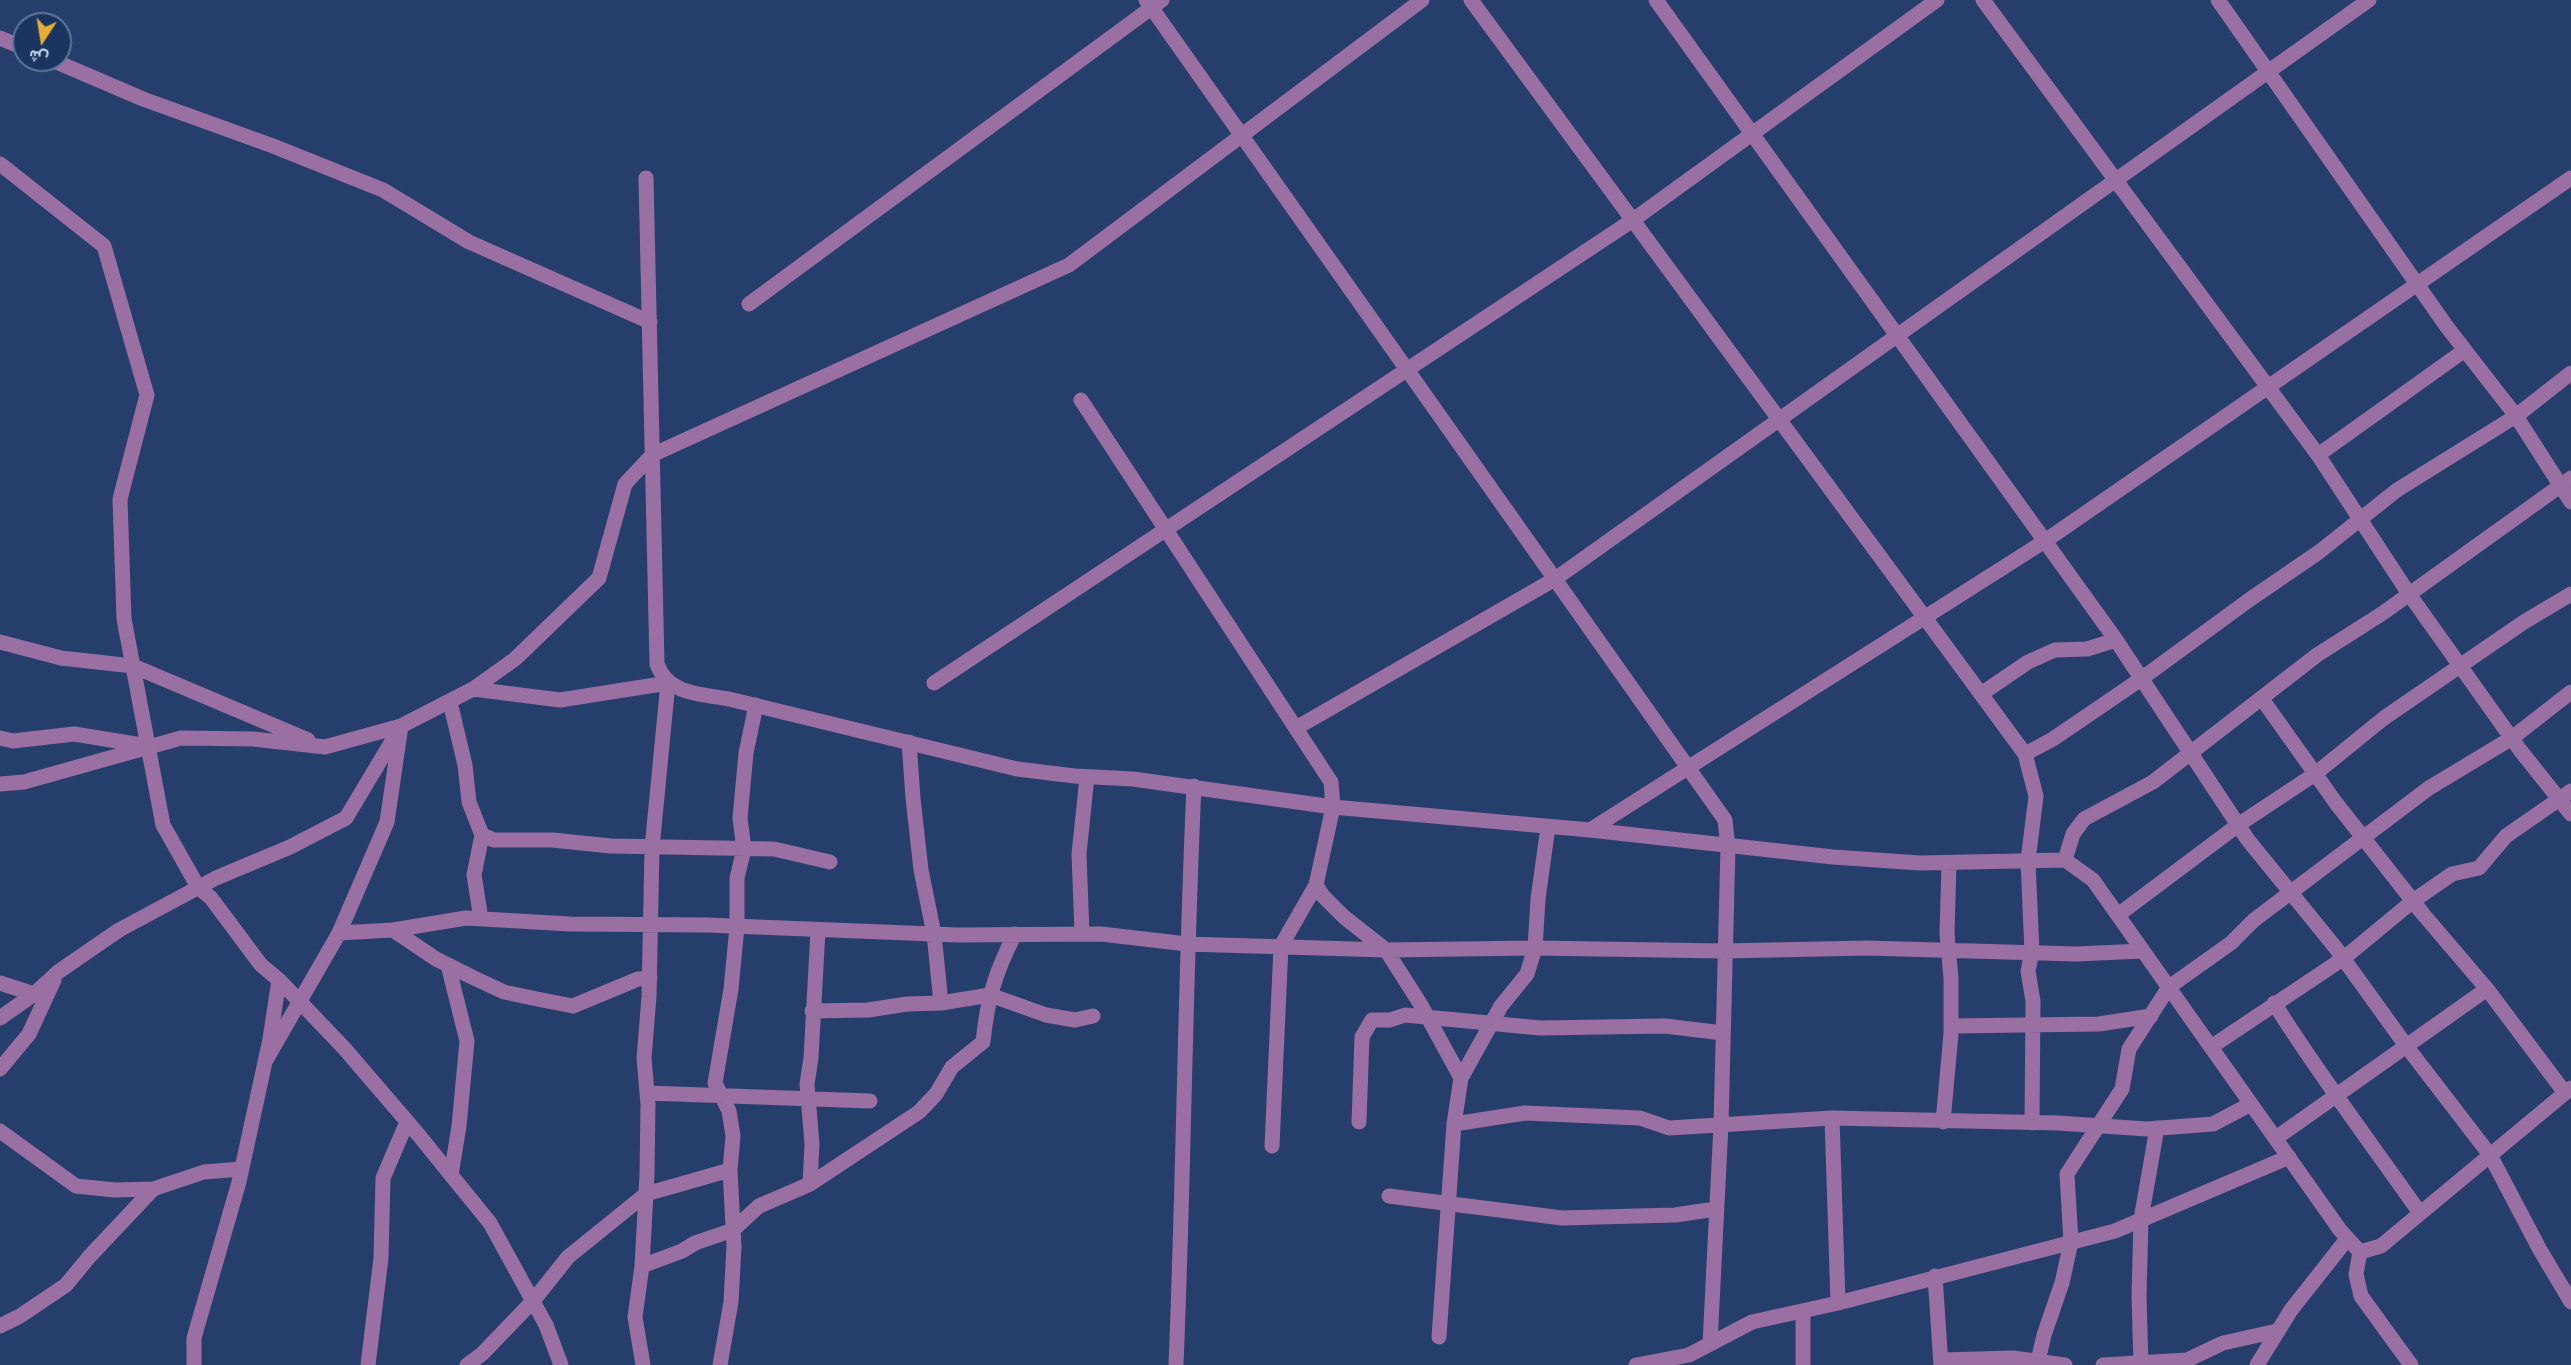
<!DOCTYPE html>
<meta charset="utf-8">
<style>
body{margin:0}
#map{position:relative;width:2571px;height:1365px;overflow:hidden;background:#263e6c;font-family:Ubuntu,Vazirmatn,sans-serif}
canvas{display:block}
.north{position:absolute;left:12px;top:12px;width:60px;height:60px;box-sizing:border-box;background:#1c3460;border:2px solid #60759a;border-radius:50%;rotate:192deg;font-size:16px;font-weight:700;line-height:24px;text-align:center;color:#c6d6f2}
.north::after{content:'';display:block;margin:auto;width:21px;height:27px;background:#e5ad35;clip-path:polygon(50% 0,100% 100%,50% 72%,0 100%)}
</style>
<div id="map">
<canvas width="2571" height="1365"></canvas>
<div class="north">ش</div>
</div>
<script>
const ctx = document.querySelector('canvas').getContext('2d');
ctx.lineJoin = 'round';
function strokePath(path, color, width, dash) { ctx.strokeStyle = color; ctx.lineWidth = width; ctx.lineCap = dash ? 'butt' : 'round'; ctx.setLineDash(dash || []); ctx.stroke(path); }
const minor = new Path2D(`
 M 1146,0 L 1725,820 L 1728,847 L 1721,1125 L 1710,1344
 M 1471,0 L 2025,754 L 2036,796 L 2028,861 L 2032,952 L 2028,971 L 2033,1001 L 2032,1123
 M 1656,0 L 2116,640 L 2248,840 L 2335,947 L 2407,1047 L 2490,1155 L 2540,1250 L 2571,1302
 M 1983,0 L 2318,455 L 2409,594 L 2520,750 L 2571,814
 M 2218,0 L 2447,327 L 2516,416 L 2571,502
 M 0,38 L 24,48
 M 52,60 L 143,99 L 273,146 L 383,190 L 469,242 L 650,322
 M 0,164 L 104,246 L 147,395 L 120,499 L 124,619 L 163,825 L 198,887 L 211,898 L 261,965 L 279,980 L 344,1048 L 417,1133 L 490,1223 L 546,1325 L 561,1365
 M 646,178 L 657,664 C 668,695 701,694 729,699 L 1017,769 L 1075,776 L 1133,779 L 1333,807 L 1590,830 L 1833,857 L 1920,863 L 2065,860 L 2093,880 L 2340,1230 L 2360,1252 L 2381,1246 L 2571,1088
 M 749,304 L 1162,0
 M 1081,400 L 1331,782 L 1333,807 L 1316,885 L 1281,946 L 1272,1146
 M 2318,455 L 2465,350
 M 0,642 L 61,658 L 133,666 L 308,740
 M 934,683 L 1633,220 L 1937,0
 M 473,689 L 560,700 L 668,683 L 652,848 L 649,997 L 644,1058 L 648,1104 L 647,1175 L 642,1266 L 635,1317 L 643,1365
 M 1981,694 L 2028,662 L 2055,650 L 2087,649 L 2116,640
 M 2262,699 L 2336,803 L 2423,914 L 2487,989 L 2565,1093
 M 450,702 L 465,765 L 469,802 L 482,835 L 474,875 L 481,919
 M 1296,728 L 1555,579 L 2369,0
 M 0,738 L 13,741 L 74,734 L 142,745
 M 909,742 L 913,798 L 921,870 L 934,934 L 941,1003
 M 2025,754 L 2053,739 L 2141,679 L 2249,600 L 2319,552 L 2397,490 L 2516,416 L 2571,373
 M 0,784 L 24,782 L 181,738 L 253,739 L 325,747 L 401,726 L 387,822 L 339,933 L 266,1060
 M 1590,830 L 2045,541 L 2571,178
 M 482,835 L 494,840 L 552,840 L 611,846 L 774,849 L 830,862
 M 2065,860 L 2073,834 L 2084,819 L 2153,782 L 2317,655 L 2383,613 L 2571,478
 M 1316,885 L 1323,896 L 1344,917 L 1386,950 L 1421,1005 L 1461,1078
 M 2118,915 L 2238,825 L 2315,774 L 2384,718 L 2524,622 L 2571,594
 M 393,930 L 436,959 L 472,977 L 504,992 L 537,999 L 573,1006 L 638,979 L 650,978
 M 339,933 L 393,930 L 466,918 L 570,924 L 707,925 L 958,935 L 1101,934 L 1187,944 L 1386,950 L 1535,948 L 1724,951 L 1867,948 L 2076,954 L 2143,951
 M 1082,934 L 1079,854 L 1087,777
 M 448,965 L 467,1041 L 459,1126 L 451,1175
 M 0,983 L 34,994
 M 2274,1003 C 2319,1075 2371,1143 2420,1213
 M 812,1011 L 868,1010 L 907,1004 L 941,1003 L 990,995 L 1046,1015 L 1075,1020 L 1093,1016
 M 0,1018 L 34,994 L 58,972 L 119,930 L 216,878 L 290,847 L 346,818 L 401,726 L 473,689 L 515,659 L 599,578 L 625,484 L 652,455 L 1069,265 L 1422,0
 M 1951,1026 L 2099,1024 L 2151,1016
 M 2211,1047 L 2344,958 L 2413,901 L 2452,874 L 2479,868 L 2506,836 L 2571,791
 M 0,1069 L 29,1034 L 54,980
 M 647,1093 L 870,1101
 M 1832,1118 L 1838,1303
 M 1359,1122 L 1362,1037 L 1372,1020 L 1390,1020 L 1405,1015 L 1540,1028 L 1665,1026 L 1723,1033
 M 1943,1122 L 1951,1034 L 1951,978 L 1947,934 L 1949,863
 M 1454,1124 L 1525,1113 L 1640,1118 L 1669,1128 L 1832,1118 L 2058,1123 L 2147,1129 L 2213,1124 L 2251,1104
 M 0,1131 L 76,1186 L 115,1190 L 153,1189 L 204,1172 L 241,1169
 M 2276,1138 L 2487,989
 M 810,1184 L 812,1144 L 807,1084 L 811,1058 L 818,930
 M 1389,1196 L 1562,1218 L 1675,1215 L 1716,1209
 M 2360,1252 L 2356,1274 L 2361,1296 L 2411,1365
 M 642,1266 L 682,1251 L 695,1243 L 733,1230 L 759,1206 L 810,1184 L 919,1112 L 936,1094 L 952,1067 L 983,1042 C 987,1001 995,972 1015,934
 M 1935,1276 L 1941,1365
 M 1803,1311 L 1803,1365
 M 0,1326 L 20,1316 L 66,1285 L 89,1257 L 153,1189
 M 1439,1337 L 1454,1124 L 1461,1078 L 1501,1006 L 1527,974 L 1535,948 L 1538,899 L 1548,827
 M 1941,1360 L 2013,1358 L 2065,1365
 M 2038,1361 L 2044,1335 L 2062,1283 L 2071,1242 L 2067,1174 L 2122,1089 L 2129,1049 L 2169,987 L 2231,943 L 2254,920 L 2429,788 L 2512,738 L 2571,692
 M 194,1365 L 194,1338 L 239,1182 L 270,1039 L 279,980
 M 368,1365 L 381,1258 L 383,1178 L 407,1122
 M 467,1365 L 482,1354 L 533,1301 L 568,1257 L 646,1194 L 730,1170
 M 720,1365 L 731,1302 L 734,1246 L 730,1170 L 733,1136 L 729,1111 L 715,1083 L 731,989 L 737,927 L 737,878 L 744,849 L 740,818 L 746,753 L 756,705
 M 1176,1365 C 1184,1172 1185,979 1194,786
 M 1636,1365 L 1689,1355 L 1752,1322 L 1838,1303 L 2115,1231 L 2289,1157
 M 2103,1365 L 2187,1360 L 2223,1343 L 2277,1331
 M 2141,1365 L 2139,1296 L 2141,1219 L 2157,1128
 M 2257,1365 L 2291,1310 L 2347,1239`);
strokePath(minor, '#9a6fa1', 15);
</script>
